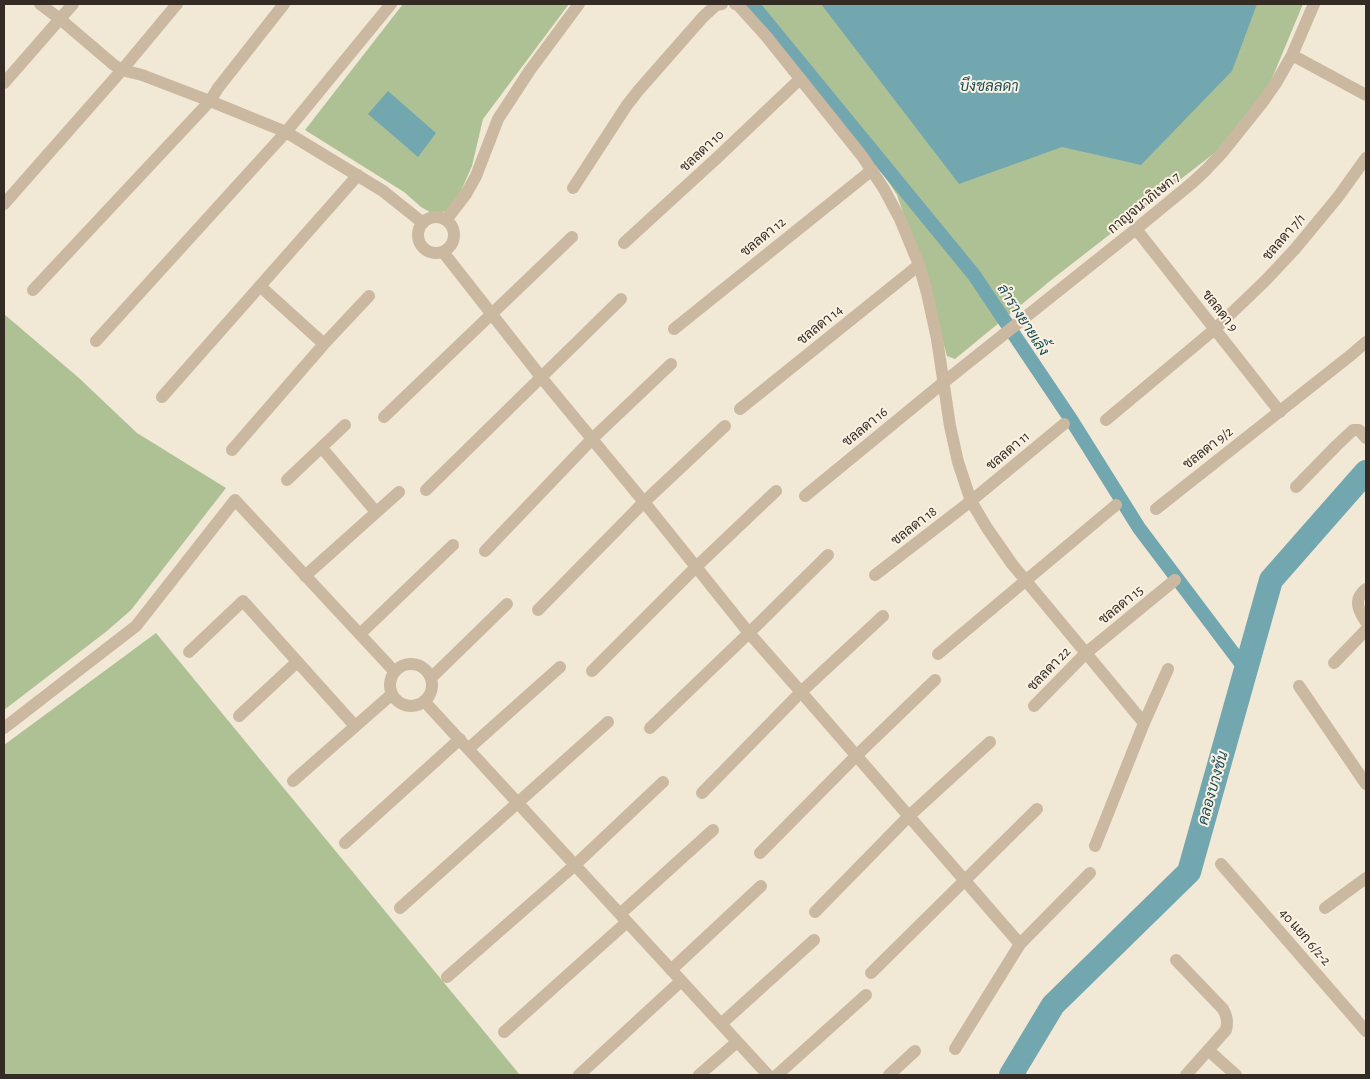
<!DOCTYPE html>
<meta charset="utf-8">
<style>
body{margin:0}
#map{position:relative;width:1370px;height:1079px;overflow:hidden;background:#f2e8d6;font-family:"Alegreya Sans",sans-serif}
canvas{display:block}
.frame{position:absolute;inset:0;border:5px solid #342b24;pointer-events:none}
</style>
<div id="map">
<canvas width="1370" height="1079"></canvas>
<div class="frame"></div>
</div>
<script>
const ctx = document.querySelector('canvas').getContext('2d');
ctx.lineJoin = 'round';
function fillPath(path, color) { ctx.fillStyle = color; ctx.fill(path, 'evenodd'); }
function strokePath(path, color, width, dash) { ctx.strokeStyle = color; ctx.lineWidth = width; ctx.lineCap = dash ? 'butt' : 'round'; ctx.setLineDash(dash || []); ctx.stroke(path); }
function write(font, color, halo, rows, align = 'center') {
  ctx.font = font + ' "Alegreya Sans",Sarabun,sans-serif'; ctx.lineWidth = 4; ctx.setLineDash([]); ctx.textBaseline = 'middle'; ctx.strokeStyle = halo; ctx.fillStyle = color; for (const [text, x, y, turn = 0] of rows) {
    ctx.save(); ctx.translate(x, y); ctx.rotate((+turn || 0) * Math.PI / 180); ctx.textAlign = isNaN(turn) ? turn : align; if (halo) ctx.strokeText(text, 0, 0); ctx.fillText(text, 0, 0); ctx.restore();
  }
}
const green = new Path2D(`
 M 403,4 L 569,4 L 483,119 L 472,166 L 452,211 L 441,212 L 433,214 L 421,207 L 404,192 L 305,130 Z
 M 744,4 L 1303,4 L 1268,88 L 1226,144 L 1055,277 L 955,359 L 947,356 L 923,271 L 897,195 L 848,119 Z
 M 4,314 L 79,378 L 137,433 L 226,488 L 131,610 L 107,631 L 4,710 Z
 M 156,633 L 520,1075 L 4,1075 L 4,745 Z`);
const water = new Path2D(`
 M 821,4 L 1257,4 L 1232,71 L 1141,165 L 1062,147 L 959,184 Z
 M 388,91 L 436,133 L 418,157 L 368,114 Z`);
const canal = new Path2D(`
 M 752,4 L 974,275 L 1072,421 L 1139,528 L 1246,670`);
const river = new Path2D(`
 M 1011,1075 L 1053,1005 L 1189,872 L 1271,580 L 1366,472`);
const minor = new Path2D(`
 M 40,4 L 60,19 L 114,65 L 122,70 L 142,75 L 210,101 L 286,132 L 383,191 L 423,223
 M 735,4 L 738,5 L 766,36 L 862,156 L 884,189 L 900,219 L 919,265 L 927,293 L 937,339 L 950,426 L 958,462 L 971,501 L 987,528 L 1012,564 L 1144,723 L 1095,846
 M 1292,55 L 1366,95
 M 4,83 L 73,4
 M 573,188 L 627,105 L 638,91 L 703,17 L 716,5 L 722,4
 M 4,204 L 122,70 L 177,4
 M418 235a18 18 0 1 1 36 0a18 18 0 1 1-36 0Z
 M 446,220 L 466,194 L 476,176 L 498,119 L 530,70 L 579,4
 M 1136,229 L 1280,412
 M 624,243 L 719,156 L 800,79
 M 443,252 L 545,382 L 644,502 L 749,633 L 801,692 L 1020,944
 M 261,287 L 324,344
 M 33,290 L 210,101 L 218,88 L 284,4
 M 674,329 L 872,170
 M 96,341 L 286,132 L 391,4
 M 162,397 L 358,175
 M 740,409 L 919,265
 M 384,417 L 572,237
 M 1106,420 L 1215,329 L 1266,280 L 1295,249 L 1338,197 L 1366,158
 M 322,448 L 376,512
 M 232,450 L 324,344 L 369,296
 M 287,480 L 345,425
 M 1296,487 L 1336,446 L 1353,430 L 1359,430 L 1366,438
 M 426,490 L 621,299
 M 805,496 L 944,382 L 1136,229 L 1192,183 L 1206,170 L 1222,153 L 1262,103 L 1276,83 L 1292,55 L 1314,4
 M 1156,509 L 1351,355 L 1366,342
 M 485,551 L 592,439 L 671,364
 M 875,575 L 971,501 L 1064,424
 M 305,576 L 399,492
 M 1366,589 C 1353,599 1358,610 1366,622
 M 538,610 L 644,502 L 725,426
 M 360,634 L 453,545
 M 189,652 L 243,601 L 355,726
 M 938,654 L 1116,505
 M 1334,663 L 1366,630
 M390 685a21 21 0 1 1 42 0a21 21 0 1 1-42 0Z
 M 592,671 L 696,567 L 776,491
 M 431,678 L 507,604
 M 1299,686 L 1366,784
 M 424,701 L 768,1075
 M 1034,706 L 1086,653 L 1175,580
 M 239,716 L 297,662
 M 1144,723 L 1168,669
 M 4,728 L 136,626 L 235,500 L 394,671
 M 650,728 L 749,633 L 828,555
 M 468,749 L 560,667
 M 293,781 L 392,694
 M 702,793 L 801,692 L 883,616
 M 345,843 L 460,739
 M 760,853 L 857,755 L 935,680
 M 1221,864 L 1366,1031
 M 400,908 L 608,722
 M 1325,908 L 1366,878
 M 815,912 L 909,816 L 990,742
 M 620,914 L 713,830
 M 1176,960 L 1223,1009 C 1227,1017 1228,1021 1226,1030 L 1186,1075
 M 671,970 L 761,886
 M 871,973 L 1037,809
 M 447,977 L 575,865 L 663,782
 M 721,1024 L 814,940
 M 504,1032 L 627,922
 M 955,1049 L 1020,944 L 1090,873
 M 1208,1050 L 1236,1075
 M 579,1075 L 681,981
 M 699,1075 L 737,1042
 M 777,1075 L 866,995
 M 889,1075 L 915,1051`);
const streetNames = [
 ["ชลลดา 10",702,151,-43],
 ["กาญจนาภิเษก 7",1144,203,-39],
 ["ชลลดา 12",763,237,-39],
 ["ชลลดา 7/1",1284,237,-49],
 ["ชลลดา 9",1220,311,52],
 ["ชลลดา 14",820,325,-39],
 ["ชลลดา 16",865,427,-39],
 ["ชลลดา 9/2",1208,448,-38],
 ["ชลลดา 11",1008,451,-40],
 ["ชลลดา 18",914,526,-38],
 ["ชลลดา 15",1121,605,-39],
 ["ชลลดา 22",1049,669,-46],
 ["40 แยก 6/2-2",1305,937,49]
];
const waterNames = [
 ["บึงชลลดา",989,86],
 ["ลำรางยายเลิ้ง",1023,320,57],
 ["คลองบางชัน",1213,788,-74]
];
fillPath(green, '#aec195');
fillPath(water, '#73a7b0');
strokePath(canal, '#73a7b0', 14);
strokePath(river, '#73a7b0', 24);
strokePath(minor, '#cab8a1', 12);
write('14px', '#342b24', '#faf1e2', streetNames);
write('italic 15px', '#184d57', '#faf1e2', waterNames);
</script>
